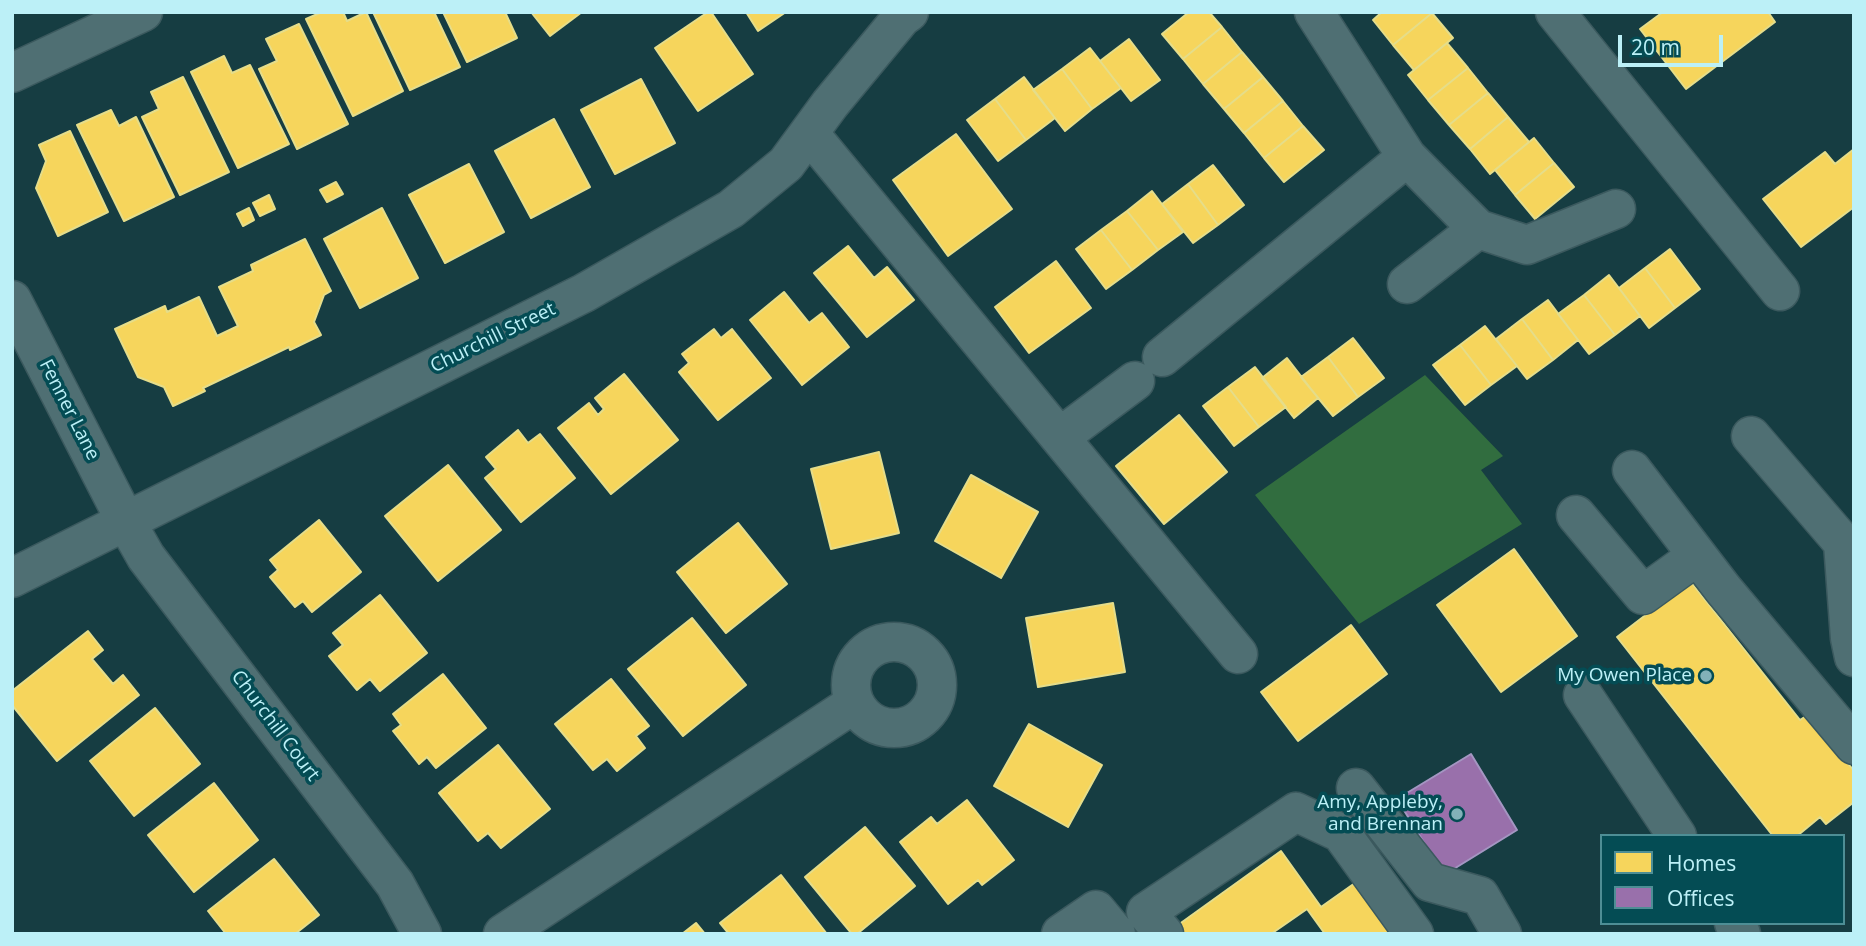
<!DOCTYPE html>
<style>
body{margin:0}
#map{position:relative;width:1866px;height:946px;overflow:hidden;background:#163d42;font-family:"Open Sans",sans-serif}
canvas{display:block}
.frame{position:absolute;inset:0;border:14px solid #bcf0f7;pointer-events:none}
.legend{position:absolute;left:1600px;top:834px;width:245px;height:91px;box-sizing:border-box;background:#044c54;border:2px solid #4e8e95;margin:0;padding:9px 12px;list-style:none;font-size:21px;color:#bcf0f7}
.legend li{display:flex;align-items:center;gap:14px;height:35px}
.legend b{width:35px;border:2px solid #4e8e95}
.scale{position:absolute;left:1618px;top:35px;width:105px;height:32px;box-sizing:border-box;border:4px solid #bcf0f7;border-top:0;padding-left:9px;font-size:21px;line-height:24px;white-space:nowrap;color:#bcf0f7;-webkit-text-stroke:5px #044c54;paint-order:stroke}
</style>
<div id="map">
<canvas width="1866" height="946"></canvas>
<div class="frame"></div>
<ul class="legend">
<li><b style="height:19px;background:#f6d55c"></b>Homes</li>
<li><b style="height:19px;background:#9970ab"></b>Offices</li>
</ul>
<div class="scale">20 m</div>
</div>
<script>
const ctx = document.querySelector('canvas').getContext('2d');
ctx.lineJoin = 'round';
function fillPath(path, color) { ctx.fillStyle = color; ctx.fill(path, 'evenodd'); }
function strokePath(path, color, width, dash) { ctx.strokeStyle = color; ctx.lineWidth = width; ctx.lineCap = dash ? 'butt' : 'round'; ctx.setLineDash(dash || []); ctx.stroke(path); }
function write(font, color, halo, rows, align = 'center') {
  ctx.font = font + ' "Open Sans",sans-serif'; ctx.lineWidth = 7; ctx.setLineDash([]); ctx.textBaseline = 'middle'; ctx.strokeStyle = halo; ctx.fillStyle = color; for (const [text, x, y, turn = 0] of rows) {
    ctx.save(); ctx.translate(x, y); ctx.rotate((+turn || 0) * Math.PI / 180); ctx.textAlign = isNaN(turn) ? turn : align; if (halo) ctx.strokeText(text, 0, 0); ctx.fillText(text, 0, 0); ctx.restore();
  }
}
const green = new Path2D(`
 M 1425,375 L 1503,456 L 1481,470 L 1522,524 L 1359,624 L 1255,495 Z`);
const homes = new Path2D(`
 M 322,12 L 343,12 L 347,21 L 366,12 L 403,91 L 353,116 L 306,19 Z
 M 373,12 L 434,12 L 460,67 L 410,90 Z
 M 443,12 L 505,12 L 517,38 L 467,62 Z
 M 531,12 L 582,12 L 550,36 Z
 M 708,12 L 711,12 L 753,74 L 698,111 L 655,48 Z
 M 746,12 L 786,12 L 758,31 Z
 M 1189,12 L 1209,12 L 1222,27 L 1183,59 L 1162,34 Z
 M 1382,12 L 1432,12 L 1432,13 L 1393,45 L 1373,20 Z
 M 1663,12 L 1768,12 L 1775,22 L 1686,89 L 1640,29 Z
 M 1432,13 L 1453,38 L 1414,70 L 1393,45 Z
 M 299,24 L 348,124 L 297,149 L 259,69 L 277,61 L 266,39 Z
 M 1222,27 L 1242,52 L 1203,84 L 1183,59 Z
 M 1129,39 L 1160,80 L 1131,101 L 1100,61 Z
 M 1447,43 L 1468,68 L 1428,100 L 1408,75 Z
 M 1090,48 L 1121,88 L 1092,109 L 1062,69 Z
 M 1242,52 L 1263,77 L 1224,109 L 1203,84 Z
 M 224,56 L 232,73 L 250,65 L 289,144 L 238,168 L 191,72 Z
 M 1468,68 L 1488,93 L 1449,125 L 1428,100 Z
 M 1062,69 L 1092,109 L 1065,131 L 1033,90 Z
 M 183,77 L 229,172 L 180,195 L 142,117 L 159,109 L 151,92 Z
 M 1024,77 L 1055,118 L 1026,140 L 995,99 Z
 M 1263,77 L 1283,101 L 1244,133 L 1224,109 Z
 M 641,79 L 675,143 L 615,174 L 581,110 Z
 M 1488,93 L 1508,117 L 1470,149 L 1449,125 Z
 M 995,99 L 1026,140 L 998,161 L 967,120 Z
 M 1283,101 L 1303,126 L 1264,158 L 1244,133 Z
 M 111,110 L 119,126 L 136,117 L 174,197 L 124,221 L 77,125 Z
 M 1508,117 L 1529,142 L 1490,174 L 1470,149 Z
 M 554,119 L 590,187 L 531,218 L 495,151 Z
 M 1303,126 L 1324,150 L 1284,182 L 1264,158 Z
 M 70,131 L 108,212 L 58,236 L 36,188 L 46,161 L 39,145 Z
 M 956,134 L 1012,209 L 948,256 L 893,180 Z
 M 1534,138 L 1554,163 L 1515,195 L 1495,170 Z
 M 1854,149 L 1854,207 L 1801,247 L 1763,199 L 1825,152 L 1835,164 Z
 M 1554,163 L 1574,187 L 1535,219 L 1515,195 Z
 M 469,164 L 504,232 L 445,263 L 409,195 Z
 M 1213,165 L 1244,205 L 1218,225 L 1188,184 Z
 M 336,182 L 343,194 L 327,202 L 320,190 Z
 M 1188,184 L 1218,225 L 1193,243 L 1162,204 Z
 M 1152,191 L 1183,232 L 1158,250 L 1127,211 Z
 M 269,195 L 275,209 L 260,216 L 253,203 Z
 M 249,208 L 254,220 L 243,226 L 237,214 Z
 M 382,208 L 418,278 L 360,308 L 324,239 Z
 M 1127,211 L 1158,250 L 1132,270 L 1101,230 Z
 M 1101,230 L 1132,270 L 1106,289 L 1076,249 Z
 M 305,239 L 331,291 L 324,295 L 314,322 L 321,335 L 290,350 L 289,347 L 203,388 L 205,391 L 173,406 L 164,387 L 138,377 L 115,329 L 165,306 L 167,312 L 199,297 L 217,336 L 238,326 L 219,287 L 253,271 L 251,265 Z
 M 848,246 L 874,278 L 887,267 L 914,300 L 867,337 L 814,273 Z
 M 1670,249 L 1700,289 L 1675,308 L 1645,268 Z
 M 1056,261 L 1091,308 L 1029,353 L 995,307 Z
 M 1645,268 L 1675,308 L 1649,328 L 1619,288 Z
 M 1609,275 L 1640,316 L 1615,335 L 1584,295 Z
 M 784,292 L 809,323 L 822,313 L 849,347 L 802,385 L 750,320 Z
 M 1584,295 L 1615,335 L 1589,354 L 1558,314 Z
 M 1548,300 L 1578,340 L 1553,360 L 1522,319 Z
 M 1522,319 L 1553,360 L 1527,379 L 1496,339 Z
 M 1485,326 L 1517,366 L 1491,385 L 1460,345 Z
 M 714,329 L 721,338 L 732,329 L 771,378 L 718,420 L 679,372 L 689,363 L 682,354 Z
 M 1353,338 L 1384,378 L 1358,397 L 1328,357 Z
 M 1460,345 L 1491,385 L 1465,405 L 1433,365 Z
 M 1328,357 L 1358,397 L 1333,416 L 1301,377 Z
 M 1287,358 L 1318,398 L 1294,418 L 1262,378 Z
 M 1255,367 L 1286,407 L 1259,427 L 1228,387 Z
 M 624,374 L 678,440 L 611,494 L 558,428 L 589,403 L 598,415 L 604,409 L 595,398 Z
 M 1228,387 L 1259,427 L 1234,446 L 1203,406 Z
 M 1179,415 L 1227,472 L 1164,524 L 1116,466 Z
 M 518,430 L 528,443 L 540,434 L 575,478 L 521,522 L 485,478 L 496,469 L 486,457 Z
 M 879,452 L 899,533 L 831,549 L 811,469 Z
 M 448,465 L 501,530 L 438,581 L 385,516 Z
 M 971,475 L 1038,512 L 1001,578 L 935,541 Z
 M 319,520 L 361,572 L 312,612 L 303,601 L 295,607 L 270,577 L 278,570 L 270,560 Z
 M 738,523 L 787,584 L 726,633 L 677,572 Z
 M 1514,549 L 1577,636 L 1501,692 L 1437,605 Z
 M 1690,581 L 1800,720 L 1809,714 L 1854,771 L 1854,802 L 1826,824 L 1820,817 L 1797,836 L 1773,836 L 1617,637 Z
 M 380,595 L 427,653 L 380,691 L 370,679 L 357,690 L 329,656 L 343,645 L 333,633 Z
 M 1113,603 L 1125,672 L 1038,687 L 1026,618 Z
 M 692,618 L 746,685 L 683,736 L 628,669 Z
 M 1351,625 L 1387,674 L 1298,741 L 1261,692 Z
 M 88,631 L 103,650 L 92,659 L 113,684 L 123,675 L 139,695 L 57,761 L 12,705 L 12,691 Z
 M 443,674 L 486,728 L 436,768 L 427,757 L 419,764 L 393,731 L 401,725 L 393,714 Z
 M 611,679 L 649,726 L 636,736 L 645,748 L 617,771 L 607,759 L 593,770 L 555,724 Z
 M 155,708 L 200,764 L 134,816 L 90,761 Z
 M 1029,724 L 1102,765 L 1068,827 L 994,786 Z
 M 498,745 L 550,809 L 501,848 L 488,833 L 478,841 L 439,793 Z
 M 214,783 L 258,840 L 194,892 L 148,835 Z
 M 967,800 L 1014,860 L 982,885 L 978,880 L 948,904 L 900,842 L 931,817 L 937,824 Z
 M 865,827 L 915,886 L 857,934 L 852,934 L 805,877 Z
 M 1281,851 L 1321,907 L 1362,878 L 1403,934 L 1325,934 L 1307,909 L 1271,934 L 1185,934 L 1178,925 Z
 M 274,859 L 319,915 L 295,934 L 226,934 L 208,911 Z
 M 781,875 L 827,934 L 729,934 L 720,923 Z
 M 696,923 L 705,934 L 682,934 Z`);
const offices = new Path2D(`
 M 1471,754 L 1517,830 L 1444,875 L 1397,799 Z`);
const minor = new Path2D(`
 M 1314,12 L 1407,157 L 1478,229 L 1527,245 L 1616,209
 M 1555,12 L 1780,291
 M 12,73 L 143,12
 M 809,133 L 1238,654
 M 1407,284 L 1478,229
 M 12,300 L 125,520 L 146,557 L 395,884 L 422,934
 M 1162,357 L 1407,157
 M 1751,436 L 1843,543 L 1850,638 L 1854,657
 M 1060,437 L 1135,381
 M 1632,470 L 1723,589 L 1854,745
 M 1576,515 L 1643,595 L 1697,556
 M 12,578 L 584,293 L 731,209 L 786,164 L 830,104 L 902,17 L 909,12
 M851 685a43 43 0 1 1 86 0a43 43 0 1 1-86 0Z
 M 1583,695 L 1677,836
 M 1356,788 L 1430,882 L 1480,896 L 1502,934
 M 1734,923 L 1741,934
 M 503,934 L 855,703
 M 1061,934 L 1096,910 L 1116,934
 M 1164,934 L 1146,912 L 1296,812 L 1341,833 L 1414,934`);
const markers = [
 [1706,676,7,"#82b1b8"],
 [1457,814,7,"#82b1b8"]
];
const streetNames = [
 ["Churchill Street",493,338,-26],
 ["Fenner Lane",69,410,63],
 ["Churchill Court",275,726,53]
];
const poiNames = [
 ["My Owen Place",1692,676],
 ["Amy, Appleby,",1443,803],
 ["and Brennan",1443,825]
];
fillPath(green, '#316d3f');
fillPath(homes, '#f6d55c');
strokePath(homes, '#e5dd8a', 2);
fillPath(offices, '#9970ab');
strokePath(offices, '#a496c2', 2);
strokePath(minor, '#3b595e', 41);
strokePath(minor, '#4f6f73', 38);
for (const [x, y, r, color] of markers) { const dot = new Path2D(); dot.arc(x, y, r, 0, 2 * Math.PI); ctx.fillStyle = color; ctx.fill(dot); strokePath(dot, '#044c54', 2.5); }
write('19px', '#bcf0f7', '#044c54', streetNames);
write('19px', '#bcf0f7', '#044c54', poiNames, 'right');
</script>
